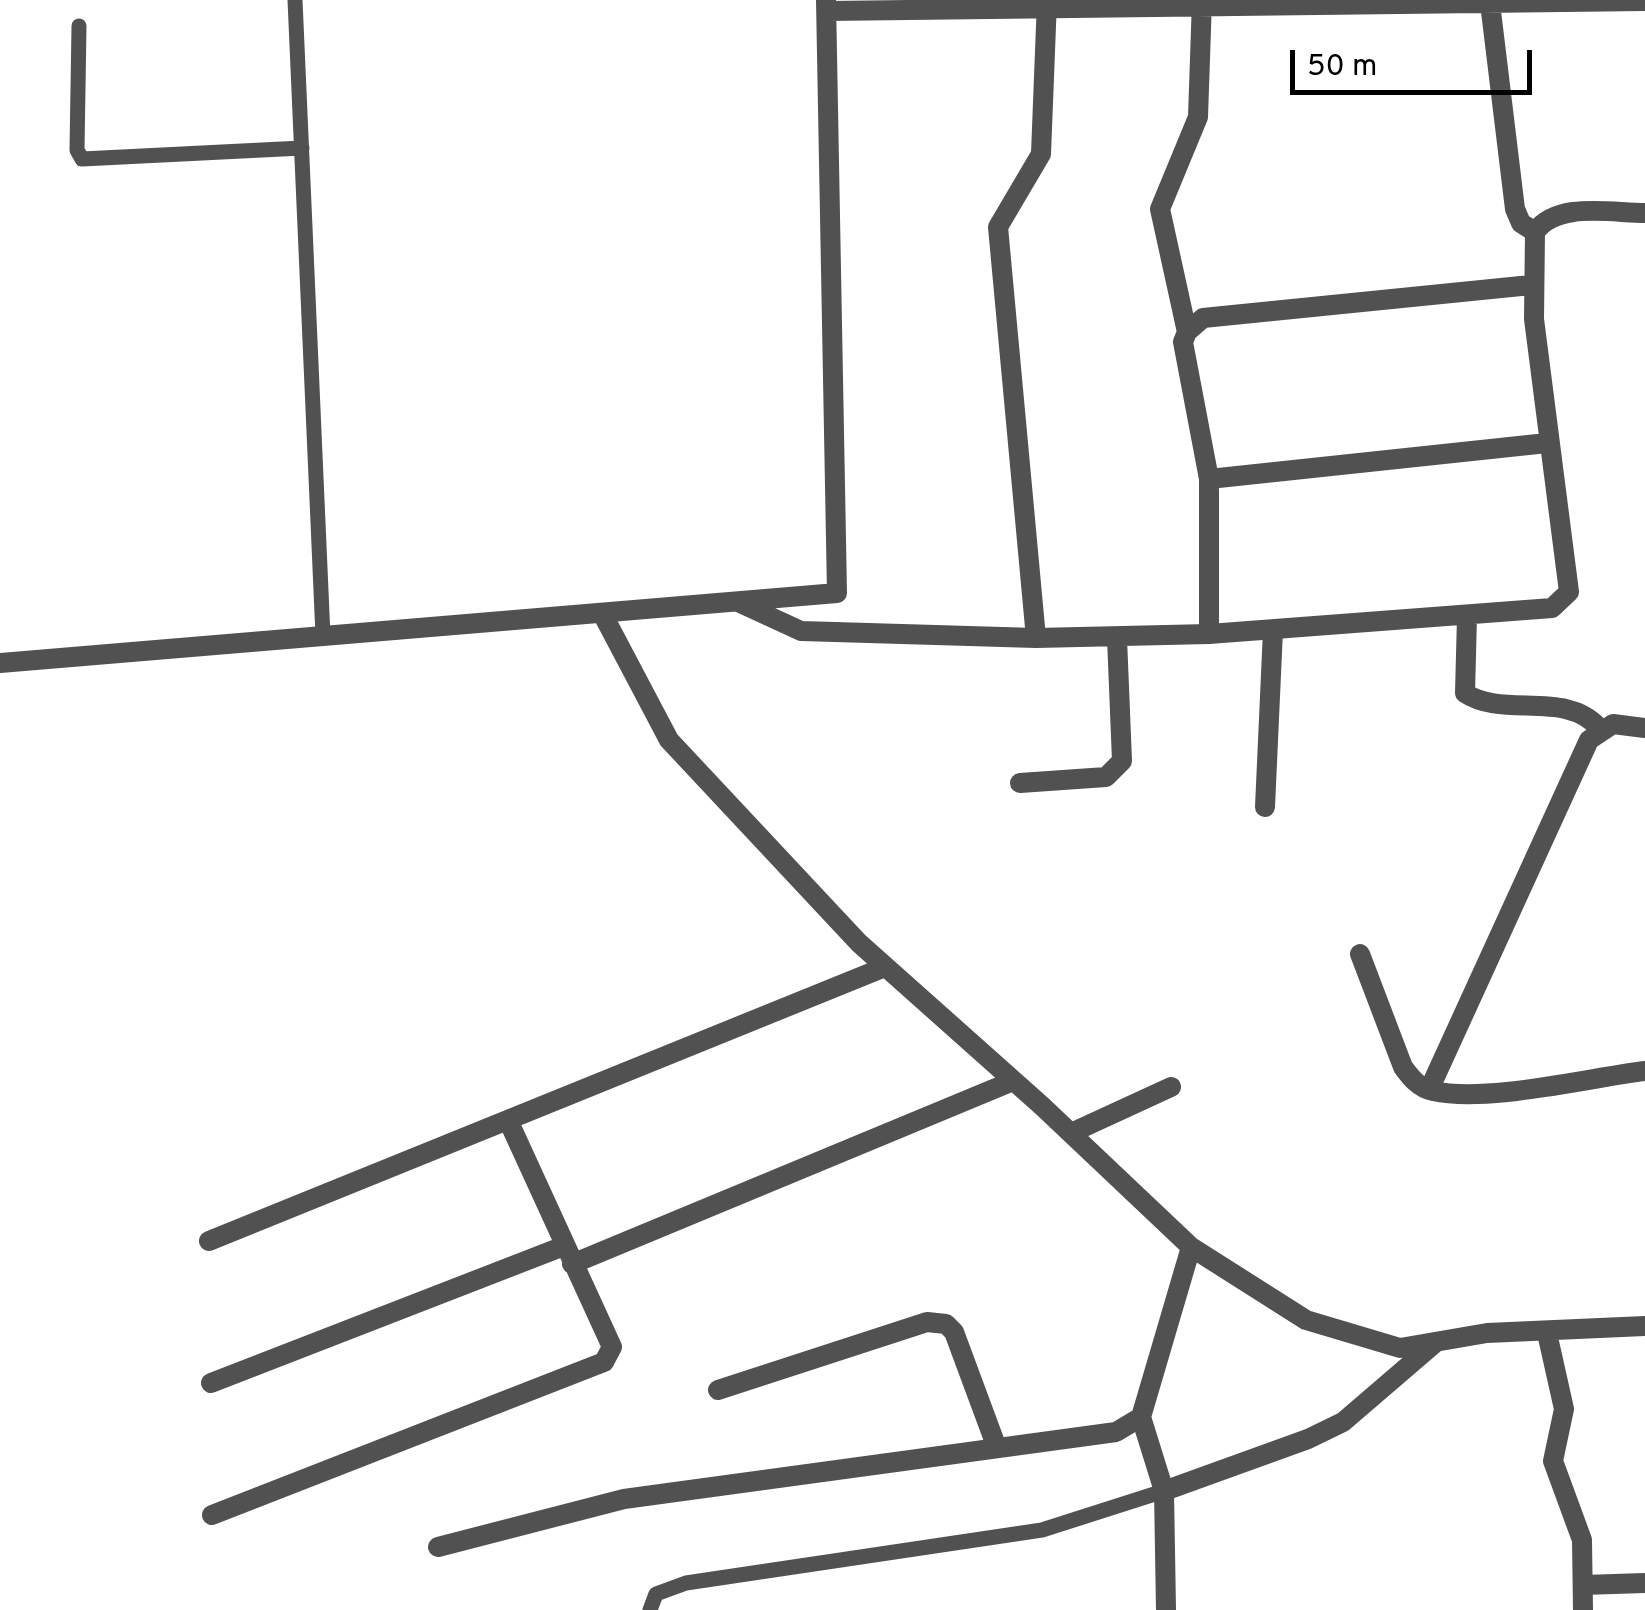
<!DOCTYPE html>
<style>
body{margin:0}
#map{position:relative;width:1645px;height:1610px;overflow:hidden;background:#fff;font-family:Overpass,sans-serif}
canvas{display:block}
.scale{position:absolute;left:1290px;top:50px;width:242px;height:45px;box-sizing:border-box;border:5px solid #000;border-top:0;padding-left:12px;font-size:30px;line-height:35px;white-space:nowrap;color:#000;-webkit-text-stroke:8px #fff;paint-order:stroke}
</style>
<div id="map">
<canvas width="1645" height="1610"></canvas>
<div class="scale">50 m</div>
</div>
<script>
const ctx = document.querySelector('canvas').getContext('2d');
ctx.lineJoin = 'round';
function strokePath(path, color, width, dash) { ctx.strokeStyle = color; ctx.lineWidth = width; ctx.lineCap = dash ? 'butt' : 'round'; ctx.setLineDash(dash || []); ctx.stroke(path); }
const service = new Path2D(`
 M 295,0 L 323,636
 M 79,26 L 77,150 L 82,159 L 302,148
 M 650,1610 L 656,1594 L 686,1583 L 1042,1530 L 1164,1491`);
const minor = new Path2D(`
 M 1490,3 L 1515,209 L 1521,223 L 1535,232
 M 827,11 L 1645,1
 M 1187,332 L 1160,209 L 1198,117 L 1202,0
 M 1209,479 L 1547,443
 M 738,602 L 801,631 L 1036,638 L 1209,634 L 1552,608 L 1569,592 L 1534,319 L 1535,232 C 1557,201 1611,213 1645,213
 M 602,613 L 669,740 L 859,943 L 1042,1106 L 1191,1247 L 1306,1320 L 1400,1348 L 1487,1333 L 1645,1326
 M 1467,617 L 1465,693 C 1503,719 1567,689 1600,729
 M 1209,634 L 1209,479 L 1183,342 L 1187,332 L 1203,318 L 1531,285
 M 1036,638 L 998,227 L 1041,154 L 1047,0
 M 0,663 L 837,593 L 826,0
 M 1020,783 L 1106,777 L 1122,761 L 1117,638
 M 1265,807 L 1273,630
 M 1360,954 L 1403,1067 C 1411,1078 1419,1088 1433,1091 C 1487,1103 1588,1078 1645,1071
 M 1429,1090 L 1589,740 L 1613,724 L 1645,728
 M 1071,1133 L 1171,1087
 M 209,1241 L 885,967
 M 572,1264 L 1013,1081
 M 1547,1333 L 1564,1409 L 1553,1461 L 1582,1540 L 1583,1610
 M 211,1383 L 564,1246
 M 718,1390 L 927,1322 L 946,1324 L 954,1332 L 997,1448
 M 1141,1417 L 1164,1491 L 1166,1610
 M 1164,1491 L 1308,1439 L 1343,1422 L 1435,1343
 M 212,1515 L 604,1362 L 612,1347 L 508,1120
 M 438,1547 L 624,1499 L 1116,1432 L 1141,1417 L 1191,1247
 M 1583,1585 L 1645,1583`);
strokePath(service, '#515151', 15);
strokePath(minor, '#515151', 20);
</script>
